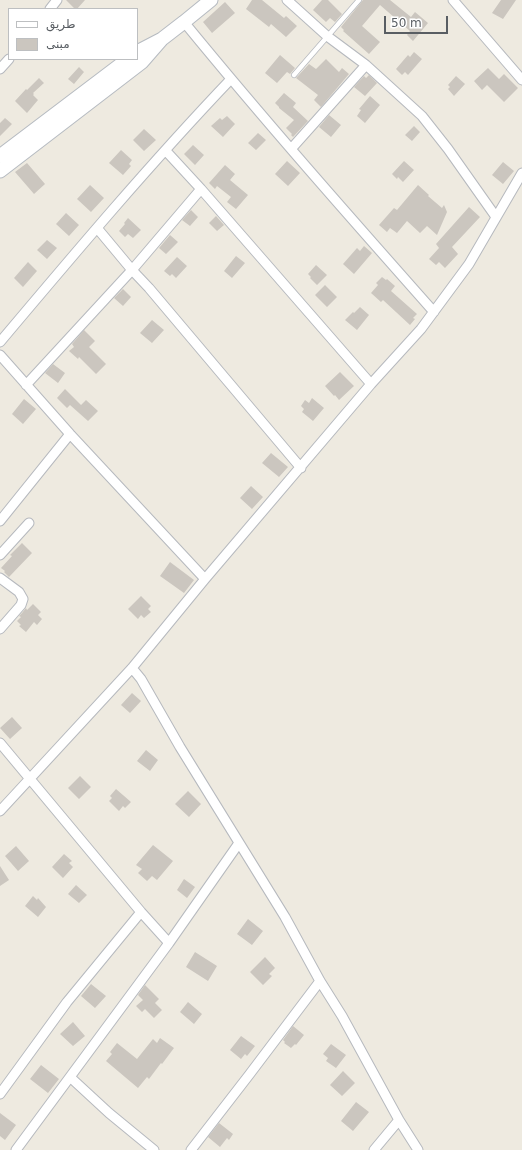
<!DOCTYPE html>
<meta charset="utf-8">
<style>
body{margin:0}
#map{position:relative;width:522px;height:1150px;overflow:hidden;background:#eeeae0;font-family:"DejaVu Sans","Noto Naskh Arabic",sans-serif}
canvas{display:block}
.legend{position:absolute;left:8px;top:8px;width:130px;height:52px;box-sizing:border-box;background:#fff;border:1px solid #bdbfc1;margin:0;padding:5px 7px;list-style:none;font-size:12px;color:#595e63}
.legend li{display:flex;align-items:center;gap:8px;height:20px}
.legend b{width:20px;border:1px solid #bdbfc1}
.scale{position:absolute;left:384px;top:16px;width:64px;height:18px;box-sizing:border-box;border:2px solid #595e63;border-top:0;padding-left:5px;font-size:12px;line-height:14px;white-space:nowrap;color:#595e63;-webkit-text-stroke:3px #fff;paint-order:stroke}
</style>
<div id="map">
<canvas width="522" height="1150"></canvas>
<ul class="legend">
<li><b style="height:5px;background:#fff"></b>طريق</li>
<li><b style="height:11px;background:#cbc6bf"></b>مبنى</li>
</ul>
<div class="scale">50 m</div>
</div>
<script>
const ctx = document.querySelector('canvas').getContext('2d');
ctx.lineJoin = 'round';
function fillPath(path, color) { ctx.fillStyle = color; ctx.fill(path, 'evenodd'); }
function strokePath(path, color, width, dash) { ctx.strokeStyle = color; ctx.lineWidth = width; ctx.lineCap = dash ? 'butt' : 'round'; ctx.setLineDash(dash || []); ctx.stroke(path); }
const building = new Path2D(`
 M 66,0 L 85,0 L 77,9 L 75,9 Z
 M 252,0 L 262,0 L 284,18 L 286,16 L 297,26 L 286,37 L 271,24 L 269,27 L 246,9 Z
 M 322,0 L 328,0 L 342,14 L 335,22 L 330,18 L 326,22 L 313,10 Z
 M 363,0 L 390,0 L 411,17 L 415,12 L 428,23 L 413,41 L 407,35 L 410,31 L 380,5 L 362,26 L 380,42 L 369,54 L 343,31 L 344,30 L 341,27 Z
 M 501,0 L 516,0 L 503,19 L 492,13 Z
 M 225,2 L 235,13 L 212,33 L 203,22 Z
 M 414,52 L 422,59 L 408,75 L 405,72 L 402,75 L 396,69 L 408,55 L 410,57 Z
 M 280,55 L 295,68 L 290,74 L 287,72 L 277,83 L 265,73 Z
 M 326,59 L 339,72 L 342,68 L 349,74 L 321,107 L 314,100 L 318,95 L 296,78 L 309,64 L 316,69 Z
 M 79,67 L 84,72 L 74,84 L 68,79 Z
 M 488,68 L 499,79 L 504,74 L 518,88 L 504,102 L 487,85 L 482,90 L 474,81 Z
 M 369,75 L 377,83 L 365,96 L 354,87 L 364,76 L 366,78 Z
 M 456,76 L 465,84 L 454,96 L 448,89 L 450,87 L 448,85 Z
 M 39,78 L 44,83 L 33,93 L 34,94 L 33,95 L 38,100 L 27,113 L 15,101 L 26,89 L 27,90 Z
 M 284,93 L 296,103 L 293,107 L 308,121 L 293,137 L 291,135 L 292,134 L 286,128 L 294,120 L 279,108 L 279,107 L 275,103 Z
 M 370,96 L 380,105 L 365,123 L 357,116 L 361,110 L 359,109 Z
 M 329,115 L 341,125 L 331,137 L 319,127 Z
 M 227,116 L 235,124 L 223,137 L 211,126 L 220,118 L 222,120 Z
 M 5,118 L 12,124 L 0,136 L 0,123 Z
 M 414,126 L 420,132 L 412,141 L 405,135 Z
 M 144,129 L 156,140 L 144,151 L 133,140 Z
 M 258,133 L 266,140 L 256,150 L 248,143 Z
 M 193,145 L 204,155 L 195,165 L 184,154 Z
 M 121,150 L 132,160 L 129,164 L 131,166 L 123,175 L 109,163 Z
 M 287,161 L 300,173 L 288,186 L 275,174 Z
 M 404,161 L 414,170 L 403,182 L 398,177 L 397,179 L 392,174 Z
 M 503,162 L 514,171 L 503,184 L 492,175 Z
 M 27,163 L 45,184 L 34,194 L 15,172 Z
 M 225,165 L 235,174 L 230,180 L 248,195 L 236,209 L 227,202 L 231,197 L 217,186 L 215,189 L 209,183 Z
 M 90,185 L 104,198 L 91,212 L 77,199 Z
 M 418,185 L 429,195 L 428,196 L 442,208 L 444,205 L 447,212 L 437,235 L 427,226 L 420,233 L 407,221 L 397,233 L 390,228 L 387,232 L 379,225 L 394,208 L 397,210 Z
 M 469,207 L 480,217 L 452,247 L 458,254 L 445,268 L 439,262 L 436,265 L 429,259 L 439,248 L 436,244 Z
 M 191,210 L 198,217 L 190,226 L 182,220 Z
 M 66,213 L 79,225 L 69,236 L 56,224 Z
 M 216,216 L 224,225 L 217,231 L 209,223 Z
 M 128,218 L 141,230 L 133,238 L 128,234 L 125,237 L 119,231 L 125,224 L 124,223 Z
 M 170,235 L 178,242 L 166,254 L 159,248 Z
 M 47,240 L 57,248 L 47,259 L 37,250 Z
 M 364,246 L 372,253 L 354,274 L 343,264 L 357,248 L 360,251 Z
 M 236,256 L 245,263 L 232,278 L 224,271 Z
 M 177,257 L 187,266 L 176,278 L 172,274 L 170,276 L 164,271 Z
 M 28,262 L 37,271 L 23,287 L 14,278 Z
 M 316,265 L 327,275 L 317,285 L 310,278 L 311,277 L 308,274 Z
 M 382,277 L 386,280 L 387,279 L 395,286 L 391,291 L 417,314 L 413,318 L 415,319 L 410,325 L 383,300 L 381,302 L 371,293 L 378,285 L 376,283 Z
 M 325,285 L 337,297 L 327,307 L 315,295 Z
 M 123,289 L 131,297 L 123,306 L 114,298 Z
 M 360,307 L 369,315 L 357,330 L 345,320 L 353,312 L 354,313 Z
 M 152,320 L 164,330 L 152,343 L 140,333 Z
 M 84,330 L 95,341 L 89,347 L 106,364 L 96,374 L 79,357 L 78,359 L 69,351 L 74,347 L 72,344 Z
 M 53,364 L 65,373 L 58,383 L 45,373 Z
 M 340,372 L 354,386 L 339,400 L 335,395 L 334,396 L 325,386 Z
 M 65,389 L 81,405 L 86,400 L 98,411 L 88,421 L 70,405 L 67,408 L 57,398 Z
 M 312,398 L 324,408 L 313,421 L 302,412 L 304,409 L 301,406 L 305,400 L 309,403 Z
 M 24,399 L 36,409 L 23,424 L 12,414 Z
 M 271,453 L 288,467 L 279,477 L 262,463 Z
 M 251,486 L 263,497 L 252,509 L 240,498 Z
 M 22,543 L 32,553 L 9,577 L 4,572 L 5,571 L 1,568 L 12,556 L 10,555 Z
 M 170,562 L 194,580 L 184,593 L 160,576 Z
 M 141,596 L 151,606 L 148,609 L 151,612 L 144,618 L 141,615 L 138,619 L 128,609 Z
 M 33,604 L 41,612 L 38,615 L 42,619 L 37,625 L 34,622 L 26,632 L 19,626 L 21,625 L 17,621 L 21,617 L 19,616 L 22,613 L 26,608 L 27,610 Z
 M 132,693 L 141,701 L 130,713 L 121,705 Z
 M 12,717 L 22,728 L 10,739 L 0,728 Z
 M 146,750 L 158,760 L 150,771 L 137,761 Z
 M 80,776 L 91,787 L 79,799 L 68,788 Z
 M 116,789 L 131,802 L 125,808 L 123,806 L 119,811 L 109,801 L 112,798 L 110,796 Z
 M 188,791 L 201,804 L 189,817 L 175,804 Z
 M 153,845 L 173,861 L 157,880 L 152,876 L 147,881 L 138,873 L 142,869 L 136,865 Z
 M 16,846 L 29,861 L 18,871 L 5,856 Z
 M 64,854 L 72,861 L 69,863 L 73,867 L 63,878 L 52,867 Z
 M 0,866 L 9,880 L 0,886 Z
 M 184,879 L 195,887 L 187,898 L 177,890 Z
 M 76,885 L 87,895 L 79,903 L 68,894 Z
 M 33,896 L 37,900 L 38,898 L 46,907 L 38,917 L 25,906 Z
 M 248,919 L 263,931 L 252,945 L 237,934 Z
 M 195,952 L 217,966 L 208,981 L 186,967 Z
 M 265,957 L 275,968 L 269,974 L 272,976 L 263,985 L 250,972 Z
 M 91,984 L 106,996 L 95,1008 L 81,996 Z
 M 145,985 L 159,999 L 155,1003 L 162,1010 L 154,1018 L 145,1009 L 142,1012 L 136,1006 L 143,1000 L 138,995 Z
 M 188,1002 L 202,1014 L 194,1024 L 180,1012 Z
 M 73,1022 L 85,1036 L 73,1046 L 60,1034 Z
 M 293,1026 L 304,1035 L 296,1045 L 295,1044 L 291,1048 L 284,1043 L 285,1042 L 283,1040 Z
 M 241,1036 L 255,1046 L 247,1056 L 245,1054 L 241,1059 L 230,1050 Z
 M 160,1038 L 174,1048 L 162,1064 L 161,1063 L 149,1079 L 147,1077 L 138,1088 L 106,1061 L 112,1054 L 110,1052 L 117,1043 L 137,1059 L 153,1039 L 157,1043 Z
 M 331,1044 L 346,1055 L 336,1068 L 326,1061 L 328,1058 L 323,1054 Z
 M 41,1065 L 59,1079 L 48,1093 L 30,1079 Z
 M 343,1071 L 355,1083 L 342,1096 L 330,1085 Z
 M 356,1102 L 369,1112 L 353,1131 L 341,1121 Z
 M 0,1113 L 16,1125 L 5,1140 L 0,1136 Z
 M 219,1123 L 233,1134 L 229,1140 L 227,1138 L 220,1147 L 208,1137 Z`);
const lane = new Path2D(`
 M 294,75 L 359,0`);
const street = new Path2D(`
 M 287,0 L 327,36 L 366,65 L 422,116 L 448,149 L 496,217
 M 453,0 L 522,80
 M 50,9 L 57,0
 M 184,22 C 265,121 349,216 434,312
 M 0,69 L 9,59
 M 291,149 L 366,65
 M 166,151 L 201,189 L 371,384
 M 97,228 L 132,270 L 149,288 L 301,468
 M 0,342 C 75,253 150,164 231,79
 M 0,355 L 70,434 L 205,579
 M 26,385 L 132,270 L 201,189
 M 0,521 L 70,434
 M 0,555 L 29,523
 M 0,578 L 19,592 L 23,599 L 21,605 L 0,629
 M 132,668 L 141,679 L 180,747 L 285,917 L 320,981 L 342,1016 L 399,1120 L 418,1150
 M 0,743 L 141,912 L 169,943
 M 0,811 L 132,668 L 205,579 L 371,384 L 421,329 L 469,264 L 522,173
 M 70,1077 L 109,1113 L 154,1150
 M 0,1094 L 67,1002 L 141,912
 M 16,1150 L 169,943 L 239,843
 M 191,1150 L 249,1075 L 320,981
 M 374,1150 L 399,1120`);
const secondary = new Path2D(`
 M 137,52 L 162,39 L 184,22 L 211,0
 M 0,156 L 128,59
 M 0,171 L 142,62 L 162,39`);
fillPath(building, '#cbc6bf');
strokePath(lane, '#b6b9be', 6);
strokePath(street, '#b6b9be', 11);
strokePath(secondary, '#b6bbc1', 15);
strokePath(lane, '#fff', 4.5);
strokePath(street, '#fff', 9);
strokePath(secondary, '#fff', 13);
</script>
